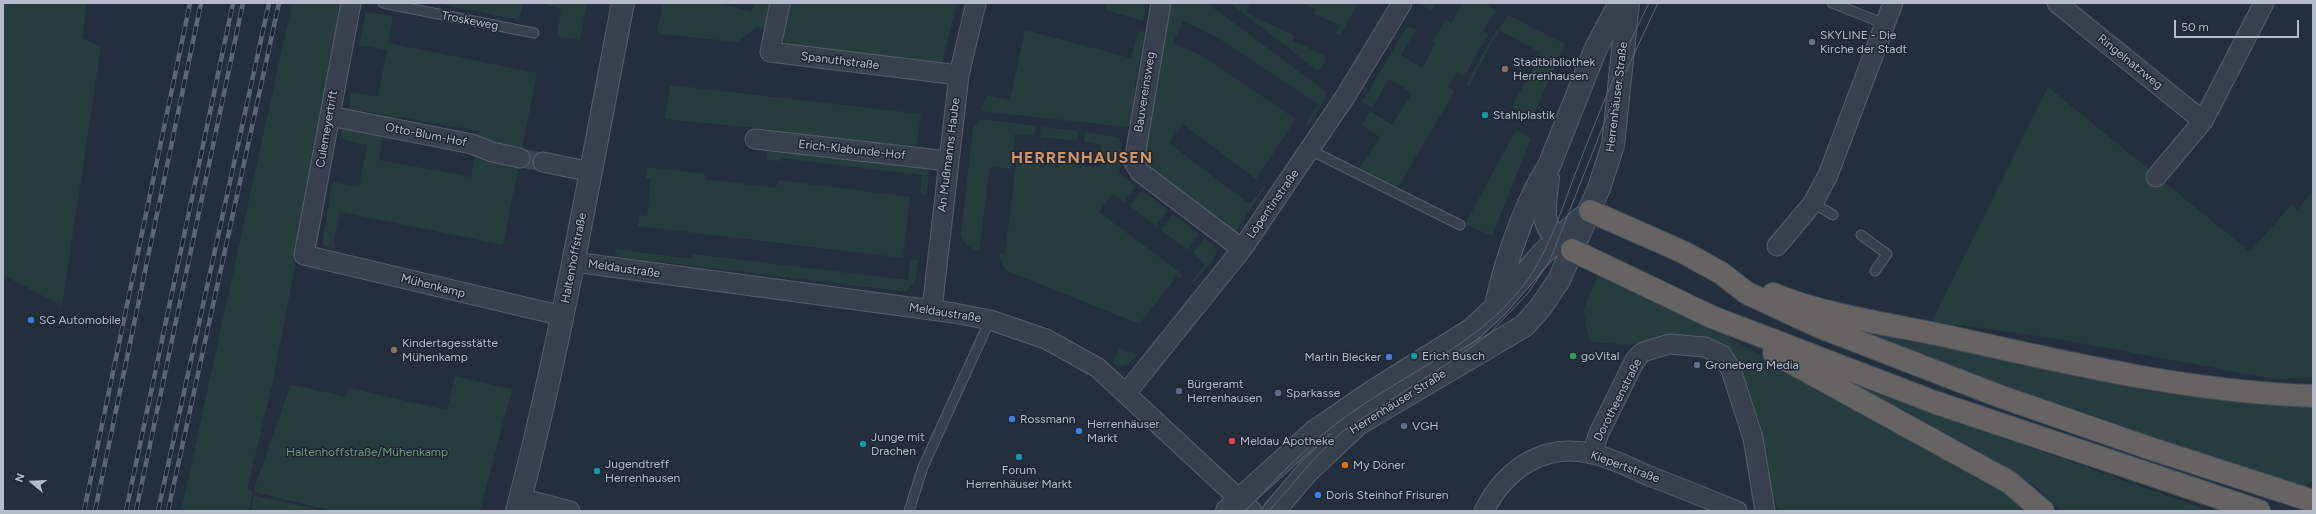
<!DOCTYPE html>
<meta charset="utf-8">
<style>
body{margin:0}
#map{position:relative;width:2316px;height:514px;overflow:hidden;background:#242f3e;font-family:Figtree,sans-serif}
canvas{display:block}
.frame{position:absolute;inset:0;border:4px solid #b4bcc9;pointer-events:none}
.north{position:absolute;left:12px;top:462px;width:40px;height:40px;-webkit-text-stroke:3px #1d2633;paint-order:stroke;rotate:289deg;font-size:11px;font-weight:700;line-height:16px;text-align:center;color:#b4bcc9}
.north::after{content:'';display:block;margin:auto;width:14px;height:18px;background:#b4bcc9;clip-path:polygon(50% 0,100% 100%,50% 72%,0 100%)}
.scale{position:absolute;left:2174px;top:20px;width:125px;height:18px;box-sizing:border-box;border:2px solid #b4bcc9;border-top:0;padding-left:5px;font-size:12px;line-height:14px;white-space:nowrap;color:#b4bcc9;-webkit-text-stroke:3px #1d2633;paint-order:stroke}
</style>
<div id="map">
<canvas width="2316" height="514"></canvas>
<div class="frame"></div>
<div class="north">N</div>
<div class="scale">50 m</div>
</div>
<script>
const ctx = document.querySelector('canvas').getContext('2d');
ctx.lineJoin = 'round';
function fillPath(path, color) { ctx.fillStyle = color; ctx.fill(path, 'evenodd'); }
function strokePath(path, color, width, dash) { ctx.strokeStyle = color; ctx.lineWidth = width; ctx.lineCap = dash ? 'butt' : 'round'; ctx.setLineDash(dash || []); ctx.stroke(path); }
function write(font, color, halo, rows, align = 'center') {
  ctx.font = font + ' Figtree,sans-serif'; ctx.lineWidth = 3; ctx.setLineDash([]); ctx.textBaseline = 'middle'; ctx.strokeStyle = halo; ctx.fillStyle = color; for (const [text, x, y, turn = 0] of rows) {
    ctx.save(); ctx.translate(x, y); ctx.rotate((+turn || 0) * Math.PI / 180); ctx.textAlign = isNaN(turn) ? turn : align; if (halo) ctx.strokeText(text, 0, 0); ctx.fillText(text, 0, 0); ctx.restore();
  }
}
const green = new Path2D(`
 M 3,3 L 87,3 L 82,38 L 101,47 L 62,306 L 3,275 Z
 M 292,3 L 350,3 L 324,114 L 272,386 L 247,489 L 253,492 L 291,384 L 346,397 L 349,388 L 447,410 L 455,376 L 512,389 L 480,511 L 335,511 L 253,492 L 249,511 L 181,511 Z
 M 436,3 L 523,3 L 519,20 Z
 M 542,3 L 587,3 L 580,40 L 557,36 L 561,9 Z
 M 663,3 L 712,3 L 752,11 L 754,3 L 771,3 L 766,28 L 756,27 L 738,42 L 661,34 L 657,31 Z
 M 785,3 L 957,3 L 942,61 L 931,66 L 793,47 C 774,38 783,21 785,3 Z
 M 1105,3 L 1146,3 L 1143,21 L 1106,10 Z
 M 1161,3 L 1207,3 L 1326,92 L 1326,98 L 1308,127 L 1305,124 L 1318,104 L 1215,36 L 1183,21 L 1173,43 L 1202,56 L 1296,119 L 1256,179 L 1183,124 L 1169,143 L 1250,204 L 1265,185 L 1266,186 L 1230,240 L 1140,172 Z
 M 1230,3 L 1250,3 L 1246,13 L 1295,36 L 1293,41 L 1326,56 L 1324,60 L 1326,61 L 1318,71 Z
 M 1301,3 L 1358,3 L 1340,35 L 1336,33 L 1340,25 L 1314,14 L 1316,9 Z
 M 1419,3 L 1435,3 L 1431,11 Z
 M 1463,3 L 1485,3 L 1495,11 L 1483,31 L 1488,34 L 1465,76 L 1457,72 L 1448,87 L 1455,91 L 1397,189 L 1358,170 L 1380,137 L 1362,125 L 1370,111 L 1392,125 L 1412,93 L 1389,79 L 1372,108 L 1362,102 L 1407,26 L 1416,30 L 1401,55 L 1422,68 L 1436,43 L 1433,41 L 1446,19 L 1451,23 Z
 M 366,12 L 393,16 L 388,43 L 537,73 L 503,245 L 340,212 L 334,240 L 335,249 L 322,245 L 332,182 L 359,187 L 367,145 L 340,139 L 343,124 L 377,131 L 377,135 L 383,135 L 379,160 L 471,177 L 479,131 L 350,109 L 350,92 L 378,97 L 387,50 L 359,45 Z
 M 1508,15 L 1565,44 L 1533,116 L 1511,108 L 1541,53 L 1499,30 L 1469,86 L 1466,84 L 1497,29 L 1499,30 Z
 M 1025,30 L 1131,58 L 1138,31 L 1145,32 L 1137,71 L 1131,123 L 1127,127 L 981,111 L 986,95 L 1010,100 Z
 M 670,85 L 921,114 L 916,148 L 784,135 L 775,130 L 665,119 Z
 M 2048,87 L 2250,252 L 2291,205 L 2297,210 L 2313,191 L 2313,377 L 2275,379 L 2058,339 L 1932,321 Z
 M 981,119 L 1036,126 L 1033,136 L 1015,134 L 1011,169 L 990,167 L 979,251 C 970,249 964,244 961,235 L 973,128 Z
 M 1041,127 L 1078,131 L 1077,141 L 1040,137 Z
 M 1516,130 L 1531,138 L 1492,236 L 1465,224 Z
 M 1085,132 L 1119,138 L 1122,144 L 1119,173 L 1136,186 L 1124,202 L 1112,194 L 1099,212 L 1183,275 L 1180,279 L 1177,276 L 1139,324 L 1010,272 C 1003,268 999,262 1000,253 L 1005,254 L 1017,157 L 1099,167 L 1102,145 L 1084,142 Z
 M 767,150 L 921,166 L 929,170 L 927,195 L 920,194 L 922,175 L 780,158 L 780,161 L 766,160 Z
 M 647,167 L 705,174 L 705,179 L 776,188 L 778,180 L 910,197 L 903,258 L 638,226 L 639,215 L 647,216 L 651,179 L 646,178 Z
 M 1142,190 L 1168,210 L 1156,226 L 1130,206 Z
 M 1173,214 L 1199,234 L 1187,250 L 1161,230 Z
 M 1204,238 L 1214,245 L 1217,251 L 1213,260 L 1195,281 L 1192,281 L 1205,264 L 1193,253 Z
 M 615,249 L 691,259 L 692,254 L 908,280 L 911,259 L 918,260 L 915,282 L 906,291 L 900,291 L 620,257 L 616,255 Z
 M 1598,275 L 1709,326 L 1928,451 L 1985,479 L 2027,511 L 1781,511 L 1774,501 L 1763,438 L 1742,371 L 1725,350 L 1649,340 L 1631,345 L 1594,342 L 1589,339 L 1583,310 Z
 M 1858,327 L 2293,406 L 2313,407 L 2313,481 L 2299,488 L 2006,387 L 1857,331 Z
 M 1119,348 L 1137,355 L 1128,364 L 1122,366 L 1113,363 Z
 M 1857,386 L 2210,511 L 2059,511 C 2041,485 2010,470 1984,455 C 1942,430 1900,408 1857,386 Z
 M 254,495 L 324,511 L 251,511 Z`);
const minorTunnel = new Path2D(`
 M 520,158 L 543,162`);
const service = new Path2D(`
 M 383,3 L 534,33
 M 1832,3 L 1885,24
 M 1310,150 L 1460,225
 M 1813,203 L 1833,215
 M 1861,235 L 1887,254 L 1875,271
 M 909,511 L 923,467 L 990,320`);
const minor = new Path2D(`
 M 351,3 L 304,255 L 563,316
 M 780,3 L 770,52 L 959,75
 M 1161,3 L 1134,162 L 1140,172 L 1242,249
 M 2057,3 L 2203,121 L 2264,3
 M 330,116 L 472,144 L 492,152 L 520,158
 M 755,139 L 948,161
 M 543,162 L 591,172
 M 2156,177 L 2203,121
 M 1777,246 L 1813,203 L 1828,175 L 1893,3
 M 574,262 L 954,313 L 990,320 L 1046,339 L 1098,368 L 1252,511
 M 932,309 L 959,75 L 976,3
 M 1127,392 L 1242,249 L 1345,97 L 1402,3
 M 1592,453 L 1599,433 L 1635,360 L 1643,352 L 1669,344 L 1705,347 L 1722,355 L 1731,370 L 1753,438 L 1765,511
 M 520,498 L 570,511
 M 1484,511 C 1505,469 1544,442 1593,454 C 1612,458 1631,468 1649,476 C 1679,487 1708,499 1737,511`);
const tertiary = new Path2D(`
 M 1548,178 C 1544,210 1538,229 1569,248
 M 1496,306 C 1504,265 1526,201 1549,166 L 1596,48 L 1620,3
 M 517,511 C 561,344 590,173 623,3
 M 1227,511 L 1314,432 L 1372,392 L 1471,330 L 1496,307 L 1543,253 L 1582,218
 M 1274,511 L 1308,471 L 1358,424 L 1524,326 L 1540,308 L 1559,280 L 1599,188 L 1613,145 L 1628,3`);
const trunk = new Path2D(`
 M 1590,211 L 1683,252 L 1721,273 L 1747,293 L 1820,327 L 1999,396 L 2149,448 L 2313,501
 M 1572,250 L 1712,317 L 1934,402 L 2259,511
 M 1773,294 C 1827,316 1889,324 1946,336 C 2067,363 2189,392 2313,396
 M 1774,353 L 2009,482 L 2043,511`);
const tram = new Path2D(`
 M 1245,511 C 1279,477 1311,440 1351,413 C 1410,371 1478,344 1523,286 C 1550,251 1563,204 1579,164 C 1600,109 1623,55 1649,3
 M 1269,511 L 1314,459 L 1343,431 L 1459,356 L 1489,334 L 1528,293 L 1550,260 L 1619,86 L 1658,3`);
const rail = new Path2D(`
 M 84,511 L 190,3
 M 95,511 L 201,3
 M 126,511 L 233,3
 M 136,511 L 243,3
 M 158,511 L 269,3
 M 168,511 L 279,3`);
const markers = [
 [1812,42,4,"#6b7280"],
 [1505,69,4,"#8d6e63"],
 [1485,115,4,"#0f9aa8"],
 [31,320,4,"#3f7fe0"],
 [394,350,4,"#8d6e63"],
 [1414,356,4,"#0f9aa8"],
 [1573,356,4,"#2e9e5b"],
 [1389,357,4,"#3f7fe0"],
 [1697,365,4,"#5c6f8a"],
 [1179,391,4,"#5c6f8a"],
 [1278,393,4,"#5c6f8a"],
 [1012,419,4,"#3f7fe0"],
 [1404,426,4,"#5c6f8a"],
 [1079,431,4,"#3f7fe0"],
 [1232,441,4,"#e0444e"],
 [863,444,4,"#0f9aa8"],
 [1019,457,4,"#0f9aa8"],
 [1345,465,4,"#e8710a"],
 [597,471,4,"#0f9aa8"],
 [1318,495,4,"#3f7fe0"]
];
const streetNames = [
 ["Troskeweg",470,21,11],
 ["Spanuthstraße",840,61,7],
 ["Ringelnatzweg",2130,62,39],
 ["Bauvereinsweg",1145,92,-81],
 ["Herrenhäuser Straße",1617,97,-83],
 ["Culemeyertrift",327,129,-80],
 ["Otto-Blum-Hof",426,135,11],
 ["Erich-Klabunde-Hof",852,150,6],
 ["An Mußmanns Haube",949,155,-83],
 ["Löpentinstraße",1273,204,-55],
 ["Haltenhoffstraße",574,258,-79],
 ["Meldaustraße",624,269,8],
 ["Mühenkamp",433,286,14],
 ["Meldaustraße",945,313,9],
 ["Dorotheenstraße",1618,400,-63],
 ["Herrenhäuser Straße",1398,402,-32],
 ["Kiepertstraße",1625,467,20]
];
const poiNames = [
 ["SKYLINE - Die",1820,35],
 ["Kirche der Stadt",1820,49],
 ["Stadtbibliothek",1513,62],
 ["Herrenhausen",1513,76],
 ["Stahlplastik",1493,115],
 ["SG Automobile",39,320],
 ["Kindertagesstätte",402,343],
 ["Mühenkamp",402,357],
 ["Erich Busch",1422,356],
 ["goVital",1581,356],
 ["Martin Blecker",1381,357,"right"],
 ["Groneberg Media",1705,365],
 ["Bürgeramt",1187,384],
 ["Herrenhausen",1187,398],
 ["Sparkasse",1286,393],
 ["Rossmann",1020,419],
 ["Herrenhäuser",1087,424],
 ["Markt",1087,438],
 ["VGH",1412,426],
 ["Junge mit",871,437],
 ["Drachen",871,451],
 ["Meldau Apotheke",1240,441],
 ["Jugendtreff",605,464],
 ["Herrenhausen",605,478],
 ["My Döner",1353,465],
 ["Forum",1019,470,"center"],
 ["Herrenhäuser Markt",1019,484,"center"],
 ["Doris Steinhof Frisuren",1326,495]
];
const parkNames = [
 ["Haltenhoffstraße/Mühenkamp",367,452]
];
const districtNames = [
 ["HERRENHAUSEN",1082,158]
];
fillPath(green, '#263c3f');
strokePath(minorTunnel, '#3a4453', 19, [19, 10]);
strokePath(service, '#565f6c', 11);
strokePath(minor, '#565f6c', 21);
strokePath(tertiary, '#565f6c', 24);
strokePath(trunk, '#434c59', 24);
strokePath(service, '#38414e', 9);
strokePath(minor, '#38414e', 19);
strokePath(tertiary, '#38414e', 22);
strokePath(trunk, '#656462', 22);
strokePath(tram, '#5a6575', 1);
strokePath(rail, '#5a6575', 4.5);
strokePath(rail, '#1d2633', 3, [9]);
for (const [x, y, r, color] of markers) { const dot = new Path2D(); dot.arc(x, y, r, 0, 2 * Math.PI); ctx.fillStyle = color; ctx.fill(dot); strokePath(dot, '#1d2633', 1.5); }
write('12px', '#b4bcc9', '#1d2633', streetNames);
write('12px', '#b4bcc9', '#1d2633', poiNames, 'left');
write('12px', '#6b9a76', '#1d2633', parkNames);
ctx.letterSpacing = '1px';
write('bold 16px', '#d59563', '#1d2633', districtNames);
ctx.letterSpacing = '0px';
</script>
